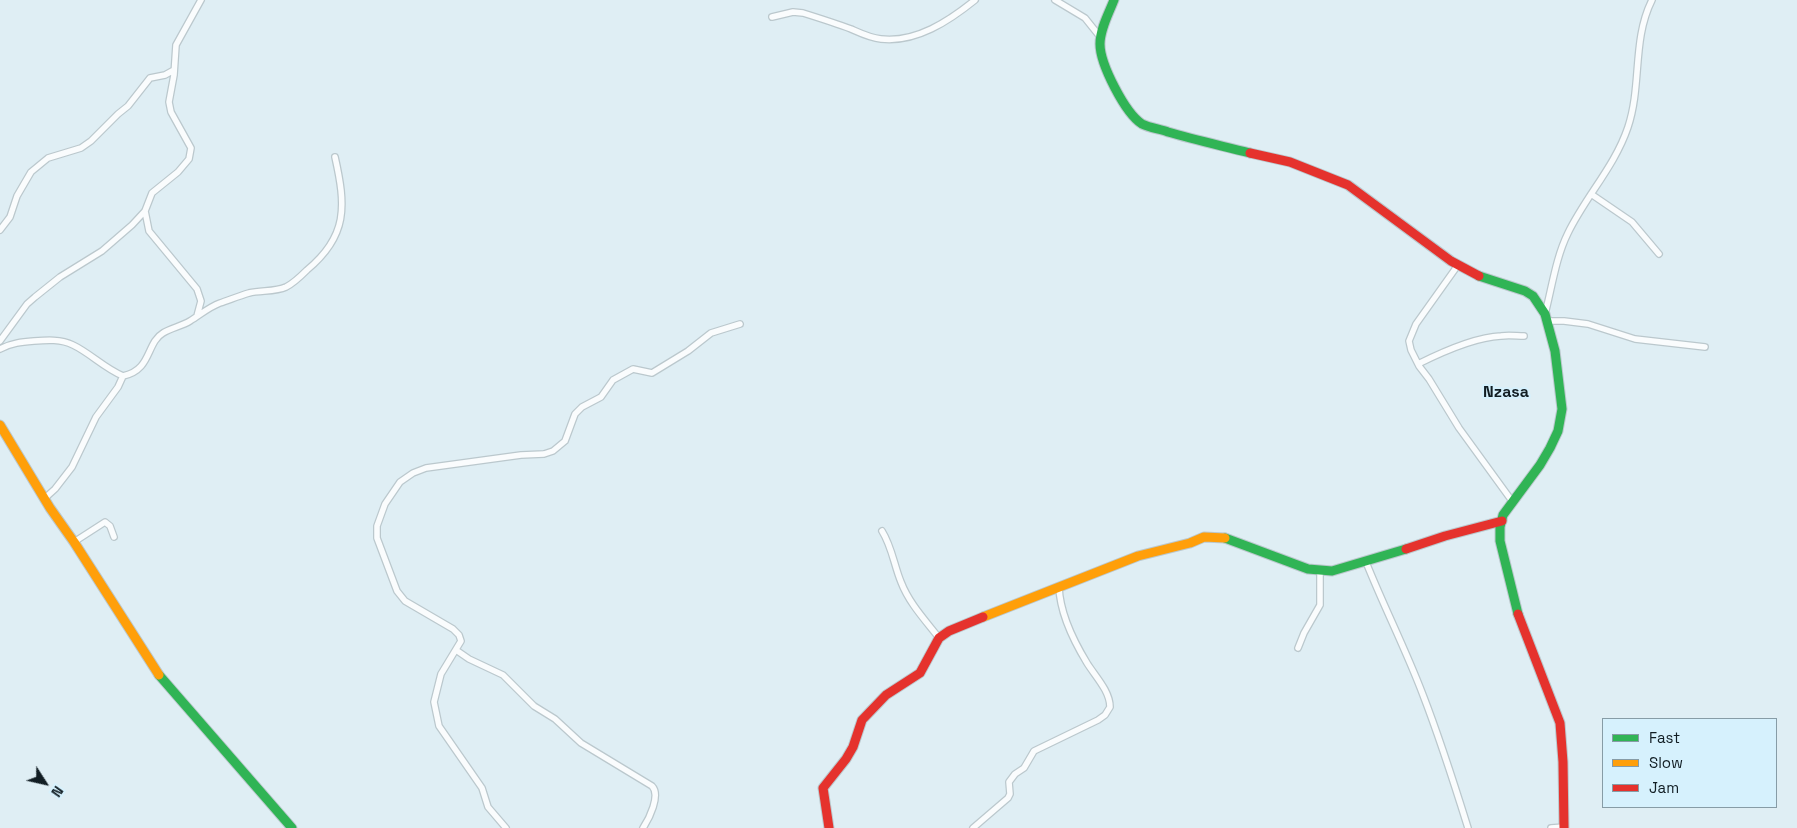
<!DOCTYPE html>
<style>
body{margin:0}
#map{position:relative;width:1797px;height:828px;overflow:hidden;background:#dfeef4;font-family:"Space Grotesk",sans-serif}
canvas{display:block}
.legend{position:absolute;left:1602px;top:718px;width:175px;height:90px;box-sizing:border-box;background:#d6f1fd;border:1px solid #879ca6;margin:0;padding:6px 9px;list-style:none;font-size:15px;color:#111d23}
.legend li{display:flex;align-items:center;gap:10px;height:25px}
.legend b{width:25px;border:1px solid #879ca6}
.north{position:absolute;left:20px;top:758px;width:50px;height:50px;-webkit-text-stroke:4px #d6f1fd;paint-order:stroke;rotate:125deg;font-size:14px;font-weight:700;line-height:20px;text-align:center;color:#111d23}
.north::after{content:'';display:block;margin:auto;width:18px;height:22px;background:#111d23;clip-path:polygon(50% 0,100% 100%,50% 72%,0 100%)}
</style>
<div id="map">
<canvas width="1797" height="828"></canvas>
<ul class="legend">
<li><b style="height:6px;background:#30b455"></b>Fast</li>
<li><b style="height:6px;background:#ff9f0a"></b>Slow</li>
<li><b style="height:6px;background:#e5322d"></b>Jam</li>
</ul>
<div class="north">N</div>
</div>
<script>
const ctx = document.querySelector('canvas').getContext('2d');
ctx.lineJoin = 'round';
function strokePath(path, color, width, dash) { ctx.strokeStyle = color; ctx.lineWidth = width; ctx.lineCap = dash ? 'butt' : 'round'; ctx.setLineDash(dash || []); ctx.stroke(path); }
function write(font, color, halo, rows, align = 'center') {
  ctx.font = font + ' "Space Grotesk",sans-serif'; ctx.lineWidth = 4; ctx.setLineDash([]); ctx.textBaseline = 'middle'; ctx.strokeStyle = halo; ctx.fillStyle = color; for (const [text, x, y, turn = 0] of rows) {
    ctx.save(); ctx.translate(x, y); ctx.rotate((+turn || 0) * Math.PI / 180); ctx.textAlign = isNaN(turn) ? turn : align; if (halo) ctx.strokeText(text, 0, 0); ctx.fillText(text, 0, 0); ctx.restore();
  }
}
const street = new Path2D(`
 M 1055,0 L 1085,18 L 1101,38
 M 772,17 L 793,12 L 803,13 C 819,18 835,23 851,29 C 860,33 870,38 881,39 C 916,43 949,21 975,0
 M 1591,194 L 1632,222 L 1659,254
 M 145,211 L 149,231 L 197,289 L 201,301 L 197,316
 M 0,230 L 10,217 L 17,196 L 31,172 L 48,158 L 81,148 L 91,141 L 118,114 L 128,106 L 150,78 L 165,75 L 174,70
 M 1458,265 L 1416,324 L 1409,341 L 1411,350 L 1419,366 L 1429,379 L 1459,428 L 1512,501
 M 1545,314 C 1552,287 1556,257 1568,233 C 1586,196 1615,166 1628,127 C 1642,85 1632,40 1652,0
 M 1548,321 L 1564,321 L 1588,324 L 1635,339 L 1705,347
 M 0,341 L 27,304 L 35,297 L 60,277 L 102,251 L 132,225 L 145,211 L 152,193 L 178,172 L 189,159 L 191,148 L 171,112 L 169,102 L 174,75 L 176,45 L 201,0
 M 0,349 C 11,343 22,342 34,341 C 47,340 61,339 73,345 C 90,353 104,368 123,376 C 152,370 146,343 163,333 C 171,328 182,326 190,321 C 200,315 209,307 220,303 C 229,300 239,296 249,293 C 261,290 275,292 286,287 C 294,283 301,276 307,270 C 348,236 346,206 335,157
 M 1418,364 C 1440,353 1476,337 1501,336 C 1508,335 1517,336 1524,336
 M 45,498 L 55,489 L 72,467 L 96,417 L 118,387 L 123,376
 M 882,531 C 892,547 894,565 901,582 C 909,603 925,620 939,638
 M 74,542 L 105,522 L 110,526 L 114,537
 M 1366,562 C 1384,607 1406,650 1423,695 C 1440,739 1454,783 1468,828
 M 1298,648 L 1304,633 L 1320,605 L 1320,571
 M 456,650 L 469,659 L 503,675 L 534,706 L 555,719 L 581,743 L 652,786 C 661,795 649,819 643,828
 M 506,828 L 488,807 L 482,788 L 439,726 L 434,702 L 441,674 L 461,641 L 459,635 L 453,629 L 405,601 L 397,591 L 377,538 L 377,526 L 385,504 L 400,482 L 413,473 L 426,468 L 521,455 L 544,454 L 553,451 L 565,441 L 575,414 L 582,407 L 601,397 L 613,380 L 633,369 L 652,373 L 688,351 L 711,333 L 740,324
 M 973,828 L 1008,798 L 1010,794 L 1009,782 L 1015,774 L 1024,768 L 1034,751 L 1098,720 L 1105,715 L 1110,707 C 1110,691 1095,676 1087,663 C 1073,640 1060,614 1059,587
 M 1551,828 L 1564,827`);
const fast = new Path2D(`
 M 1114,0 C 1109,13 1100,29 1100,44 C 1100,64 1125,113 1142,124 C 1150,128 1160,129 1168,132 C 1195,140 1223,146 1250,153
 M 1479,276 L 1525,291 L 1533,296 L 1545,314 L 1555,351 L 1562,409 L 1558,431 L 1550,448 L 1540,465 L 1503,515 L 1500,527 L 1500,541 L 1518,614
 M 1225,538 L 1308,569 L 1332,571 L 1406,549
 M 159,675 L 292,828`);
const slow = new Path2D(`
 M 0,425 L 50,508 L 74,542 L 159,675
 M 983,617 L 1138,556 L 1190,543 L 1204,537 L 1225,538`);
const jam = new Path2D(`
 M 1250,153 L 1290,162 L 1348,185 L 1451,261 L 1479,276
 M 1406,549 L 1445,536 L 1502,521
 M 1518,614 L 1560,723 L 1563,762 L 1564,828
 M 829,828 L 823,788 L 846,759 L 853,747 L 862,720 L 886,695 L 920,673 L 939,638 L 949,631 L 983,617`);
const quarterNames = [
 ["Nzasa",1506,393]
];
strokePath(street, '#bbc8cd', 8);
strokePath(fast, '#bbc8cd', 11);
strokePath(slow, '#bbc8cd', 11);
strokePath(jam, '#bbc8cd', 11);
strokePath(street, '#fafcfd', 5.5);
strokePath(fast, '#30b455', 9);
strokePath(slow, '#ff9f0a', 9);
strokePath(jam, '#e5322d', 9);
write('bold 16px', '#111d23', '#d6f1fd', quarterNames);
</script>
